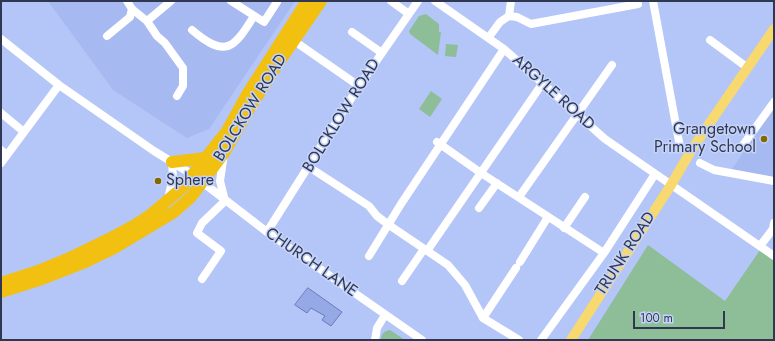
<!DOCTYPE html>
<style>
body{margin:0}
#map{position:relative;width:775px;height:341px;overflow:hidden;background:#b4c5f8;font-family:Jost,sans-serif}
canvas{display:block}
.frame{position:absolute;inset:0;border:2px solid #303851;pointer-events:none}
.scale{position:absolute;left:633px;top:311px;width:92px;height:18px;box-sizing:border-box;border:2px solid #303851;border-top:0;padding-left:5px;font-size:12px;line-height:14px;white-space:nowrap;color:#303851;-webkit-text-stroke:3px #c5d3f9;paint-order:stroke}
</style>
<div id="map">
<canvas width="775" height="341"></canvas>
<div class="frame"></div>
<div class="scale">100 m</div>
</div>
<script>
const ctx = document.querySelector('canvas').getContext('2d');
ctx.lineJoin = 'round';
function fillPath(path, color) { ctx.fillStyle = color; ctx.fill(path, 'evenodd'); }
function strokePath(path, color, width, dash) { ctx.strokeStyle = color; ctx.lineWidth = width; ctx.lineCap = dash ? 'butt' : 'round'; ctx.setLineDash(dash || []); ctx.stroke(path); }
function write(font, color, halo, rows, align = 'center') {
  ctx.font = font + ' Jost,sans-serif'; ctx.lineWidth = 3; ctx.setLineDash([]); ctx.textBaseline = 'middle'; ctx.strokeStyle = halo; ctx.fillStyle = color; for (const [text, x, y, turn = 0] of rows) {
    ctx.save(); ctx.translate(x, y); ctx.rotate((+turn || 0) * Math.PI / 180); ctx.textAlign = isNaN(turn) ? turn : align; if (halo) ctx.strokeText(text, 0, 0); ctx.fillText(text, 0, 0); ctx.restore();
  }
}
const built = new Path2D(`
 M 48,1 L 295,1 L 209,129 L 187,138 L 113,90 Z
 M 774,108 L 774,178 L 732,169 Z`);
const green = new Path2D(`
 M 426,14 L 439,24 L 439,32 L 441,32 L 438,55 L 410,34 L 409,31 L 419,16 Z
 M 446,44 L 458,45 L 456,57 L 445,56 Z
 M 431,91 L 442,99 L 430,117 L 419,109 Z
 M 648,245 L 725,301 L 760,250 L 774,260 L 774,340 L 588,340 Z
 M 390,330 L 405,340 L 381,340 C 381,334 384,331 390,330 Z`);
const building = new Path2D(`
 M 308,288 L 342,312 L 331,326 L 322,320 L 325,316 L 311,308 L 307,313 L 295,305 Z`);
const minor = new Path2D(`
 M 127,1 L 132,9 L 147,21 L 171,1
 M 231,1 L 264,22 L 277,2
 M 391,1 L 409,14
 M 435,1 L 504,49 L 605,139 L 774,256
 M 653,1 L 680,147
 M 509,16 L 517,17 L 531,24 L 638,4
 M 147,21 L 157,36 L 165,43 L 183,68 L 183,86 L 177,96
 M 192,30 C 226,59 234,48 254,16
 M 352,32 L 382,53
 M 107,36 L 130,17 L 132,9
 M 489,37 L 500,22 L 509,16 L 511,1
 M 1,39 L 59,85 L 154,151 L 193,175 L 267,232 L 422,340
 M 710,40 L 748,68
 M 300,45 L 359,86
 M 1,113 L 24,132 L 1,163
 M 24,132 L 59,85
 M 437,142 L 481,173 L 604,253
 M 743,145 L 774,102
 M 1,150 L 7,155
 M 700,163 L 714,170 L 774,181
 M 309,167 L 369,206 L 377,216 L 389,225 L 448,265 L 465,285 L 483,318 L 519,340
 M 519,197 L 612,65
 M 168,199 L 173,177 L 172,162
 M 479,208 L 497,183
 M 564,228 L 585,197
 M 267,232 L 359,86 L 418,1
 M 760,246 L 773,229 L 774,223
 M 427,251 L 542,84
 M 369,256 L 401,204 L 504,49
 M 520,262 L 548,217
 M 202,279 L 221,251 L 197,233 L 202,223 L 225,201 L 220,181 L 224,154
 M 402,281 L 424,249
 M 483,318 L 516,268
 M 375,340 L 377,328 L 385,315
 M 541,340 L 604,253 L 655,174`);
const major = new Path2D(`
 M 571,340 L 671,185 L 692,149 L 774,29`);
const highway = new Path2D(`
 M 172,162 L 206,158
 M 1,283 L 38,271 L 72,257 L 109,239 L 135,225 L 149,216 L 182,188 L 227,131 L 248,93 L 307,1
 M 1,292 L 42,279 L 83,263 L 114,248 L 174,212 L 191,197 L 224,153 L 249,109 L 279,62 L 321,1`);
const markers = [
 [764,139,4,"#846800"],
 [158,181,4,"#846800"]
];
const streetNames = [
 ["ARGYLE ROAD",553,93,42],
 ["BOLCKOW ROAD",251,108,-58],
 ["BOLCKLOW ROAD",342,116,-58],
 ["TRUNK ROAD",626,254,-57],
 ["CHURCH LANE",311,263,35]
];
const poiNames = [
 ["Grangetown",756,130],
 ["Primary School",756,148],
 ["Sphere",166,181,"left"]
];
fillPath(built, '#a7b9f1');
fillPath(green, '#8ebe97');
fillPath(building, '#95a9e7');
strokePath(building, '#687bb5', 1);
strokePath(minor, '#fff', 8);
strokePath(major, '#f7d970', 10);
strokePath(highway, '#f1c010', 12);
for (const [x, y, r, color] of markers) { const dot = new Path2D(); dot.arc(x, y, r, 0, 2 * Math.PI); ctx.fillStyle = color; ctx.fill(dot); strokePath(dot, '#c5d3f9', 1.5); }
write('16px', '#303851', '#c5d3f9', streetNames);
write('16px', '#303851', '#c5d3f9', poiNames, 'right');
</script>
